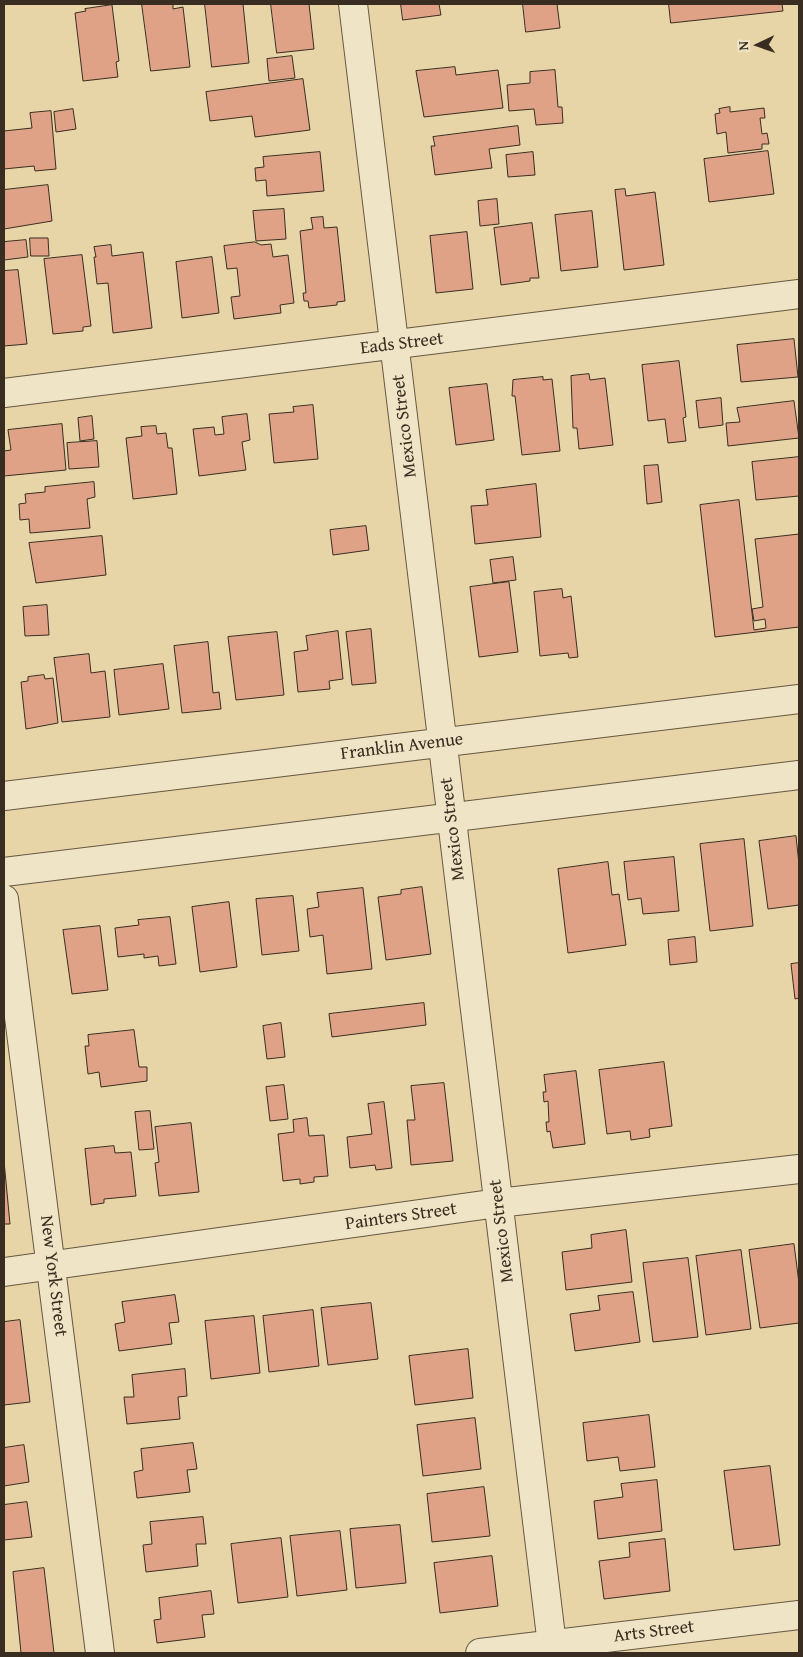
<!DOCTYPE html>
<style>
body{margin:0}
#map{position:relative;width:803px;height:1657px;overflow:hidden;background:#e8d5a7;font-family:"Gentium Book Plus",serif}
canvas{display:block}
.frame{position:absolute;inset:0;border:5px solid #392d21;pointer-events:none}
.north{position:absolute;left:733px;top:20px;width:50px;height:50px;-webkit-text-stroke:4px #f0e4c6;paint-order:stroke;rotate:267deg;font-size:14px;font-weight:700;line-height:20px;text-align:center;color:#392d21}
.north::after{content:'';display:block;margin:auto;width:18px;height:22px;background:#392d21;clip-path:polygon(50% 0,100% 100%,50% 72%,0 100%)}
</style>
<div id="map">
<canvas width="803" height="1657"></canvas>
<div class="frame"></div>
<div class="north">N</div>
</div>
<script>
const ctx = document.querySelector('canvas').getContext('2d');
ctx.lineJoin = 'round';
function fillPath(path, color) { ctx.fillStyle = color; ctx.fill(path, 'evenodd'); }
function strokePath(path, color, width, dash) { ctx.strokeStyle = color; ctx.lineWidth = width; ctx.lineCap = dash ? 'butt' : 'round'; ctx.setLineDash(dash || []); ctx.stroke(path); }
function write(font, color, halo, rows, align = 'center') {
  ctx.font = font + ' "Gentium Book Plus",serif'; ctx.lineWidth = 4.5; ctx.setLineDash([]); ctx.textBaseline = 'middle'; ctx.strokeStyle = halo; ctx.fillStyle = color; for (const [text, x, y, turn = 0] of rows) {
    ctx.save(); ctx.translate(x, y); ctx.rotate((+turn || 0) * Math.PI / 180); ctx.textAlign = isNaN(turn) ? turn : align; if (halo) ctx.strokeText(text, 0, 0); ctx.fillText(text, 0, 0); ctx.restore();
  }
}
const building = new Path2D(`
 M 142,4 L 173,4 L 173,9 L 183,7 L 190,67 L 151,71 Z
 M 205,4 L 243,4 L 249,63 L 212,67 Z
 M 271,4 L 309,4 L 314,49 L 277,53 Z
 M 401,4 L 439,4 L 441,15 L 403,20 Z
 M 523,4 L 557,4 L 560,28 L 526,32 Z
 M 669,4 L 782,4 L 783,11 L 671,23 Z
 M 112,5 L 119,61 L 116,62 L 118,77 L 83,81 L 75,13 L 86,11 L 85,9 Z
 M 292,56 L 295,78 L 269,81 L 267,59 Z
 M 455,67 L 456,75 L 498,70 L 503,108 L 424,117 L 416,71 Z
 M 555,70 L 558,107 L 562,107 L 563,123 L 536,125 L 534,109 L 509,111 L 507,85 L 530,83 L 530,72 Z
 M 303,79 L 310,130 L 255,137 L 252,116 L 210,121 L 206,92 Z
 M 730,107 L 730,112 L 764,108 L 765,118 L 760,118 L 762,134 L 767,133 L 769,144 L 762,144 L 762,149 L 728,153 L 726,132 L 717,134 L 715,114 L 720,113 L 719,109 Z
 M 73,109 L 76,129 L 56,132 L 54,112 Z
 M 51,111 L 56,169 L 35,171 L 34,166 L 4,169 L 4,131 L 32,128 L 30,113 Z
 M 518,126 L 520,145 L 489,149 L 492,168 L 435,175 L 431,146 L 435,146 L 433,137 Z
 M 768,151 L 774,194 L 709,202 L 704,159 Z
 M 320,152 L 324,191 L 267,196 L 266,180 L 256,181 L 255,168 L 264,167 L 263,157 Z
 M 533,152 L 535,175 L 508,177 L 506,155 Z
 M 48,185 L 52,221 L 4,229 L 4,190 Z
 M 625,189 L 626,196 L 655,192 L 664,265 L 624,270 L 615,190 Z
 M 497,199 L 499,224 L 480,226 L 478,201 Z
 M 284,209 L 286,239 L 256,241 L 253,211 Z
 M 592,211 L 598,267 L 561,271 L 555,215 Z
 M 323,217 L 324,228 L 337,227 L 345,301 L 337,302 L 337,305 L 309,308 L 308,301 L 304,301 L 303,293 L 306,293 L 300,231 L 313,229 L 311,218 Z
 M 532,223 L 539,278 L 530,278 L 530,281 L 501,285 L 494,228 Z
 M 467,232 L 473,289 L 436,293 L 430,236 Z
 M 30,238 L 48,238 L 49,256 L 31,256 Z
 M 26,240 L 28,257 L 4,260 L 4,242 Z
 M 255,242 L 261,245 L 271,244 L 273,257 L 288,255 L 294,303 L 280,305 L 281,313 L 234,319 L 231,297 L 240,296 L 237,268 L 227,269 L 224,246 Z
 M 111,245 L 112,256 L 143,252 L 152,328 L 113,333 L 108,283 L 97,284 L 94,257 L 96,257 L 94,247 Z
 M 82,255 L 91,326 L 83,327 L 83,331 L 53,334 L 44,259 Z
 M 212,257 L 219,313 L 182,318 L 176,262 Z
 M 18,270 L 27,344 L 4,346 L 4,271 Z
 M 794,339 L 798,377 L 741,382 L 737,345 Z
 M 679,361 L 686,417 L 683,418 L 686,441 L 668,443 L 665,419 L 648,421 L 642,365 Z
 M 589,374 L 590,380 L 605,378 L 613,445 L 579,449 L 577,428 L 573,428 L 571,376 Z
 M 543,377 L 543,380 L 552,379 L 560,451 L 522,455 L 515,396 L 512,396 L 513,380 Z
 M 487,384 L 494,440 L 456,445 L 449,388 Z
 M 721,398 L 723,425 L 699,428 L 696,401 Z
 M 794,401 L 799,438 L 728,446 L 726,423 L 740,422 L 737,408 Z
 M 313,405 L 318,459 L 274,463 L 269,414 L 294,412 L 293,407 Z
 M 247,414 L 250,440 L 242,442 L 246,470 L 199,476 L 193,429 L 214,427 L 215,435 L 224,434 L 222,417 Z
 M 92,416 L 94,439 L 80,441 L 78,418 Z
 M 62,424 L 66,470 L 4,476 L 4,451 L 11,450 L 8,430 Z
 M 156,426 L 157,434 L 166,433 L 168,448 L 172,448 L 177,494 L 133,499 L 126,438 L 142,436 L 141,427 Z
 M 97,441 L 99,467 L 69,469 L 67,443 Z
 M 799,457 L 799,496 L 756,500 L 752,462 Z
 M 658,465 L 662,502 L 647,504 L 644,466 Z
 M 94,482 L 95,497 L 87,499 L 90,528 L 30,533 L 29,519 L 20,520 L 19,504 L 26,503 L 25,494 L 45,492 L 45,487 Z
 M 536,484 L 541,537 L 475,544 L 471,506 L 488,505 L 486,490 Z
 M 739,500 L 754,630 L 766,628 L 765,619 L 754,621 L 752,609 L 763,607 L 755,539 L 799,534 L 799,627 L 715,637 L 700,505 Z
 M 366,526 L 369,550 L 333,555 L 330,530 Z
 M 102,536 L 106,575 L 36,583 L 29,543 Z
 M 513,557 L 516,580 L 493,583 L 490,560 Z
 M 509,582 L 518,652 L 479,657 L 470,587 Z
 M 562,589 L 563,598 L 571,596 L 578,657 L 569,658 L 568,653 L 540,656 L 534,592 Z
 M 47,605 L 49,635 L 25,636 L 23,607 Z
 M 371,629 L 376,683 L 352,685 L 346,632 Z
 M 338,631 L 343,679 L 329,681 L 330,689 L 298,692 L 294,652 L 308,650 L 306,636 Z
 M 277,632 L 284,695 L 236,700 L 228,637 Z
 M 208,642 L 213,693 L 219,692 L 221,709 L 182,713 L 174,646 Z
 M 89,654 L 91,673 L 105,671 L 110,717 L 62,722 L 54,658 Z
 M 163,664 L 169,709 L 119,715 L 114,670 Z
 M 44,675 L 45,679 L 53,678 L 58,723 L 26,729 L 21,682 L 28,681 L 28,677 Z
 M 796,836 L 799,864 L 799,905 L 768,909 L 759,841 Z
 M 744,839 L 753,926 L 710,931 L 700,844 Z
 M 674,857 L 679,911 L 643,914 L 641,898 L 628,900 L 624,862 Z
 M 608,862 L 612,895 L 619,894 L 626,945 L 568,953 L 558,869 Z
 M 422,887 L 431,954 L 386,960 L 378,897 L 401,894 L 401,890 Z
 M 363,888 L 372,969 L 327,974 L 323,935 L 310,937 L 307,909 L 319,907 L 317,893 Z
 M 293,896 L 299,951 L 262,955 L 256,899 Z
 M 229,902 L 237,967 L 200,972 L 192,907 Z
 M 170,917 L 176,964 L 159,966 L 158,956 L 144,958 L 144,954 L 118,957 L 115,928 L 139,925 L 138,920 Z
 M 100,926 L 108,990 L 72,994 L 63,930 Z
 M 695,937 L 697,962 L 670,965 L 668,940 Z
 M 799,963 L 799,998 L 795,999 L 791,964 Z
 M 424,1003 L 426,1025 L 332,1037 L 329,1014 Z
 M 281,1023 L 285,1057 L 267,1059 L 263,1026 Z
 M 134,1030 L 139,1067 L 147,1067 L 147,1081 L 101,1087 L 99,1072 L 88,1074 L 85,1046 L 89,1046 L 88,1035 Z
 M 664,1062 L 672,1126 L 649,1129 L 650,1137 L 631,1140 L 630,1131 L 607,1134 L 599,1070 Z
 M 576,1071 L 585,1144 L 553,1148 L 550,1131 L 547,1132 L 546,1122 L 549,1122 L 548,1101 L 544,1102 L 543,1092 L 546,1092 L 544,1075 Z
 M 444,1083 L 453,1161 L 411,1165 L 407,1120 L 415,1120 L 411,1086 Z
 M 284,1085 L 288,1119 L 270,1121 L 266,1087 Z
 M 384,1102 L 392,1168 L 376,1170 L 375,1165 L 350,1168 L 347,1137 L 372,1134 L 368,1104 Z
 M 150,1111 L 154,1149 L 139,1150 L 135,1112 Z
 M 307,1118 L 309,1136 L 324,1135 L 328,1176 L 314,1177 L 314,1182 L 300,1184 L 300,1179 L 283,1181 L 278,1134 L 294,1132 L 293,1120 Z
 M 191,1123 L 199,1192 L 159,1196 L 155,1163 L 159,1162 L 155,1127 Z
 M 114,1146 L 115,1153 L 131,1152 L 136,1196 L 104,1199 L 104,1203 L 91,1205 L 85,1149 Z
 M 4,1161 L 10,1224 L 4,1224 Z
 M 626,1230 L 632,1282 L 566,1290 L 562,1252 L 592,1248 L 591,1235 Z
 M 794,1244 L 799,1283 L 799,1323 L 760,1328 L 749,1250 Z
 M 741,1250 L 751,1329 L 706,1335 L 696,1256 Z
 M 688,1258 L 698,1337 L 653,1342 L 643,1263 Z
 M 633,1292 L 640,1342 L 575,1351 L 570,1314 L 600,1310 L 598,1296 Z
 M 175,1295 L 179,1322 L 169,1323 L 172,1344 L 119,1351 L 115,1324 L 125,1322 L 122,1302 Z
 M 371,1303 L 378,1359 L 328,1365 L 321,1308 Z
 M 313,1310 L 319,1366 L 269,1372 L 263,1316 Z
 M 254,1316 L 260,1373 L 211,1379 L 205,1321 Z
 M 20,1320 L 30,1402 L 4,1405 L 4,1322 Z
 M 468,1349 L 473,1398 L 415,1405 L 409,1356 Z
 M 185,1369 L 187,1396 L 178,1397 L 180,1419 L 127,1424 L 124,1397 L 134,1397 L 132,1375 Z
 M 649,1415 L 655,1467 L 620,1471 L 618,1457 L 587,1461 L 583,1423 Z
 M 475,1418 L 481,1469 L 423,1476 L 417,1425 Z
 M 193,1443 L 197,1469 L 187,1470 L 190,1492 L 137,1498 L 134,1472 L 143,1470 L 141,1449 Z
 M 24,1445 L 29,1482 L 4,1486 L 4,1448 Z
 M 770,1466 L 780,1545 L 734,1550 L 724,1471 Z
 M 657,1480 L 662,1531 L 598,1539 L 594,1501 L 623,1497 L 621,1484 Z
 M 484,1487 L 490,1536 L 432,1542 L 427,1494 Z
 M 27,1502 L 32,1537 L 4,1540 L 4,1505 Z
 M 203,1517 L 206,1544 L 196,1544 L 198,1566 L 146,1572 L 143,1545 L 152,1544 L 150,1522 Z
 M 400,1525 L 406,1583 L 356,1588 L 350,1529 Z
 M 340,1531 L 347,1590 L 297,1596 L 290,1536 Z
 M 281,1538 L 288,1597 L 238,1603 L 231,1544 Z
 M 665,1539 L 670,1591 L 604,1599 L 599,1561 L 630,1557 L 629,1543 Z
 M 492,1556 L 498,1606 L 440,1613 L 434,1563 Z
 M 44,1568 L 54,1653 L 21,1653 L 13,1572 Z
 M 211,1591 L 214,1614 L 202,1615 L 205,1637 L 157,1643 L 154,1620 L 161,1619 L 159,1598 Z`);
const minor = new Path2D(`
 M 353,4 L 553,1653
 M 4,393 L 799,294
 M 4,796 L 799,699
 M 4,872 L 799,775
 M 4,899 L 100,1653
 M 4,1272 L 498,1203 L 799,1169
 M 480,1653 L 799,1615`);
const streetNames = [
 ["Eads Street",402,344,-7],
 ["Mexico Street",405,426,-97],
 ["Franklin Avenue",402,747,-7],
 ["Mexico Street",453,829,-97],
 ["Painters Street",401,1217,-8],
 ["Mexico Street",502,1231,-97],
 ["New York Street",53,1276,83],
 ["Arts Street",654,1632,-7]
];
fillPath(building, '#dfa286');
strokePath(building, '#392d21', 1);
strokePath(minor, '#655742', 30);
strokePath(minor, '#f0e4c6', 28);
write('18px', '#392d21', '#f0e4c6', streetNames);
</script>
